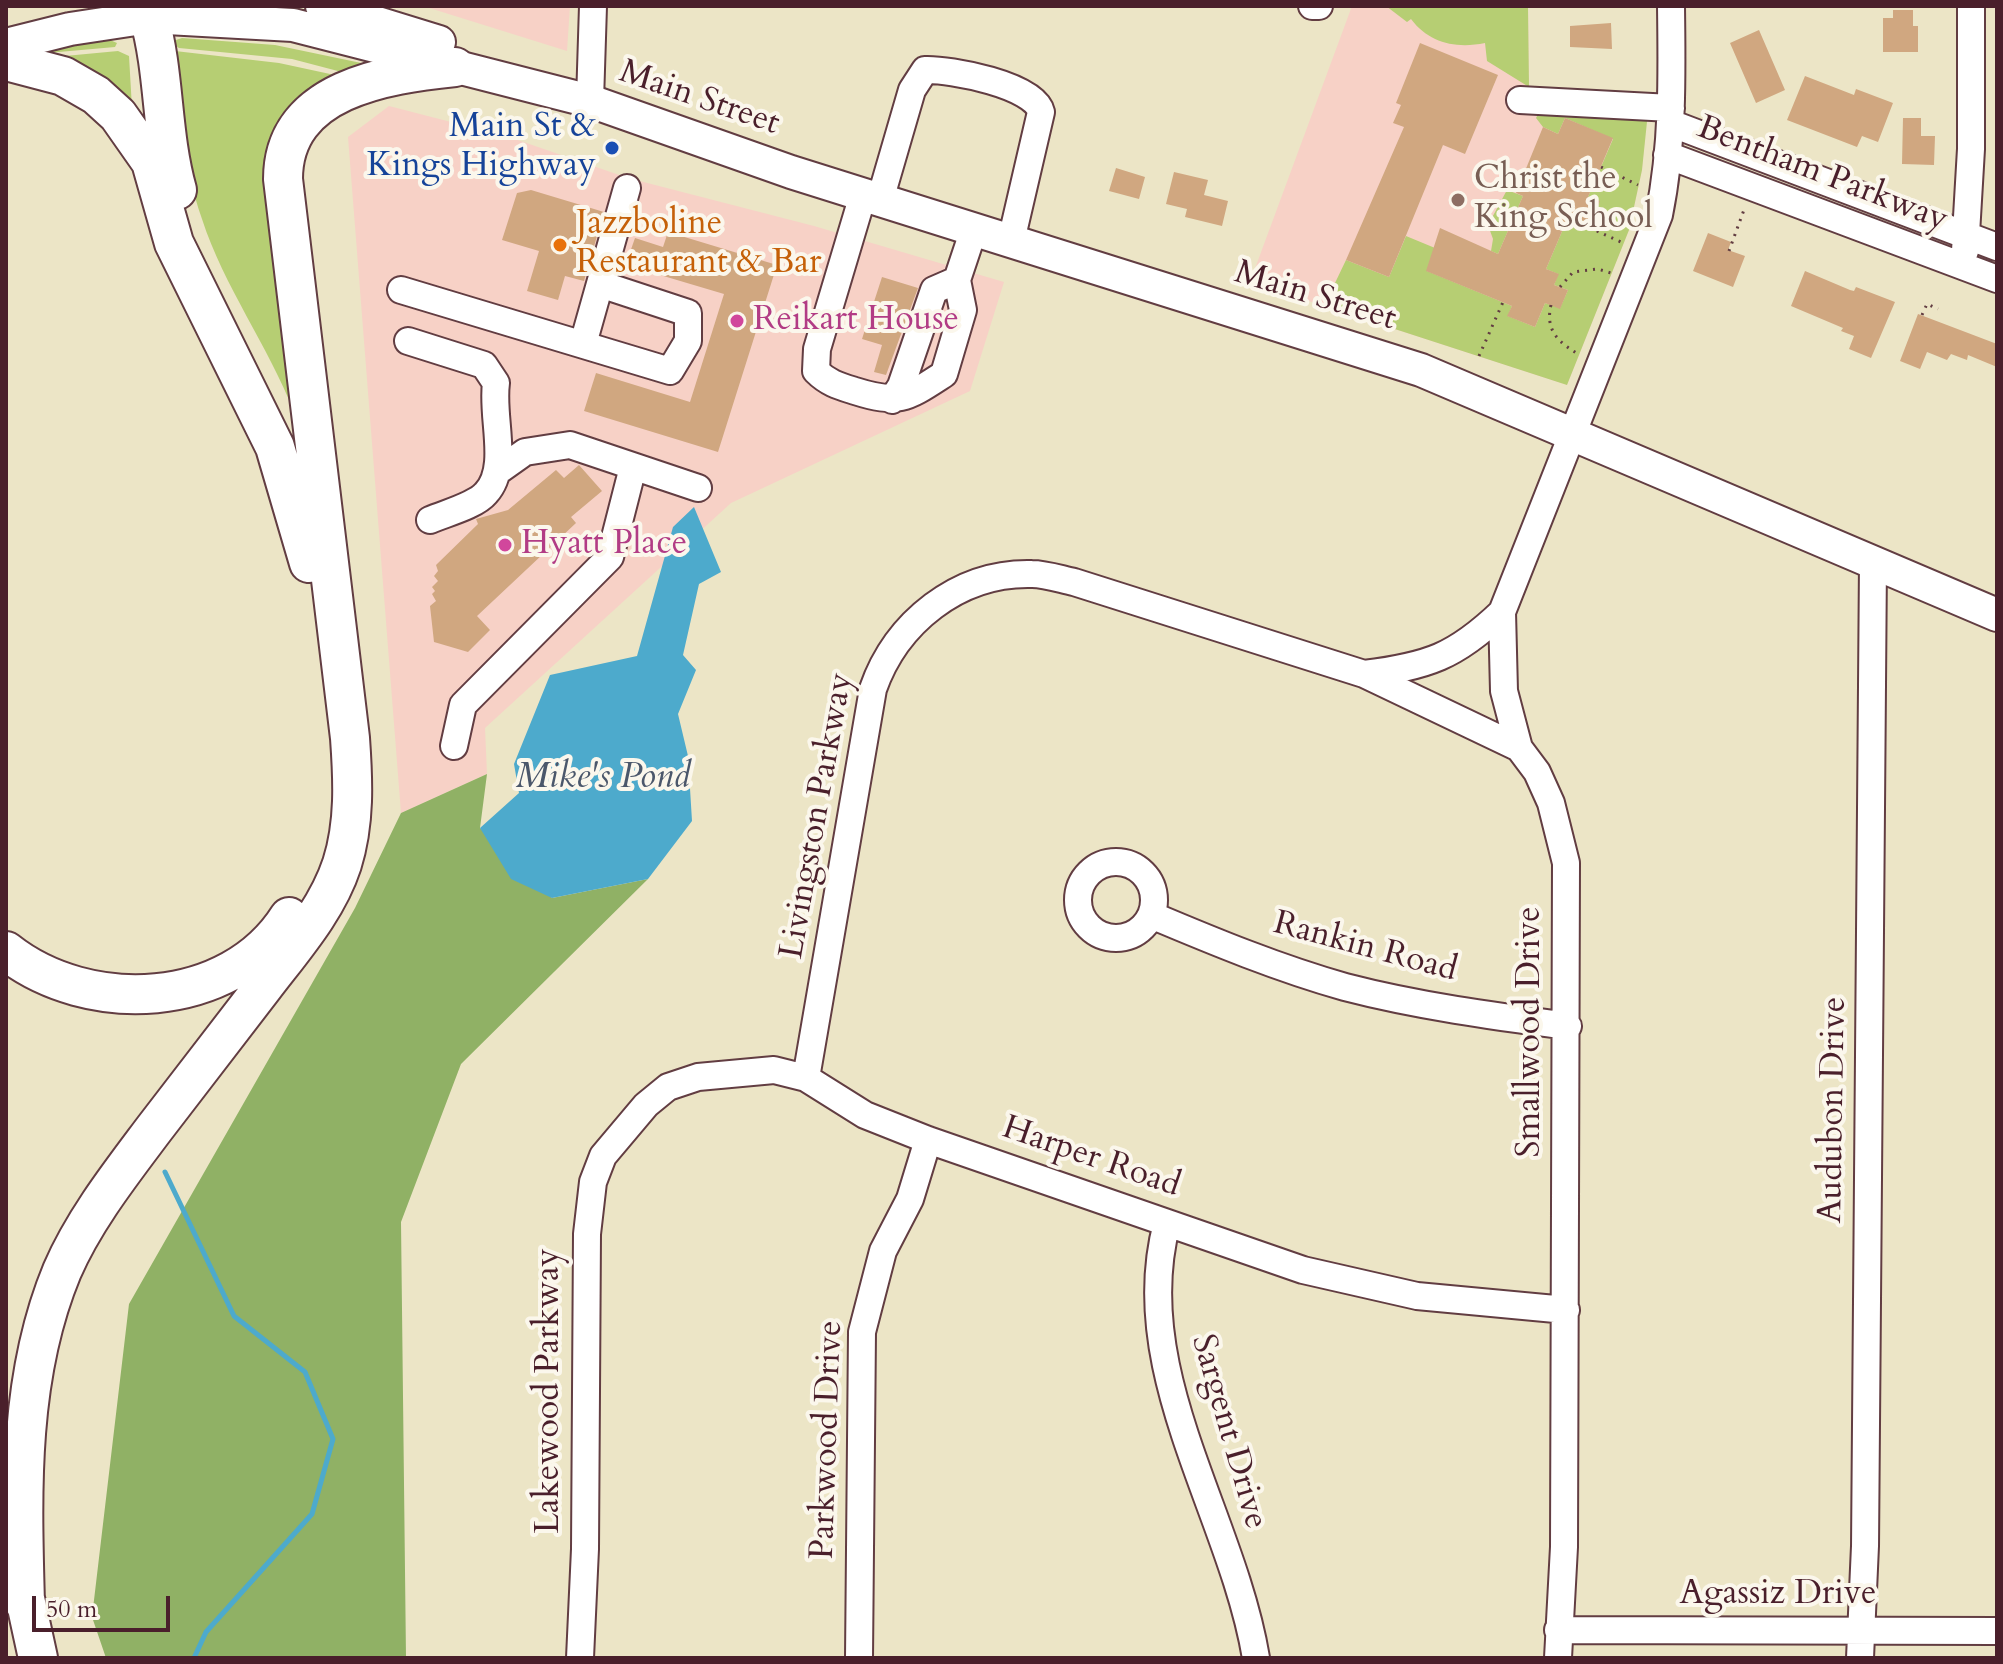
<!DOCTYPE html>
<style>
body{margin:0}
#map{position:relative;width:2003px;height:1664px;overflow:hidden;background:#ece5c6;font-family:Cardo,serif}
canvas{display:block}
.frame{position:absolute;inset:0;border:8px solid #4a1f2b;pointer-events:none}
.scale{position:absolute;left:32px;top:1596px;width:138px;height:36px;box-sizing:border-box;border:4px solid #4a1f2b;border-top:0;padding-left:10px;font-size:24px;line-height:28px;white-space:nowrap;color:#4a1f2b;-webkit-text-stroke:6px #fbf7ec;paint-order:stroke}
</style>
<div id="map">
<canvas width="2003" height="1664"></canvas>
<div class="frame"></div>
<div class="scale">50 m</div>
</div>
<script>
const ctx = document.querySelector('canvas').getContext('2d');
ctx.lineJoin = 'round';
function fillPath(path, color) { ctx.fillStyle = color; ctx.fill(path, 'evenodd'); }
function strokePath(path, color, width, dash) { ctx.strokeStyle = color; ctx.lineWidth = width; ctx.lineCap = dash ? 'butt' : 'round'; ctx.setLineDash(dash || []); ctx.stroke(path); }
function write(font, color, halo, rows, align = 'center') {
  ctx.font = font + ' Cardo,serif'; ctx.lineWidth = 8; ctx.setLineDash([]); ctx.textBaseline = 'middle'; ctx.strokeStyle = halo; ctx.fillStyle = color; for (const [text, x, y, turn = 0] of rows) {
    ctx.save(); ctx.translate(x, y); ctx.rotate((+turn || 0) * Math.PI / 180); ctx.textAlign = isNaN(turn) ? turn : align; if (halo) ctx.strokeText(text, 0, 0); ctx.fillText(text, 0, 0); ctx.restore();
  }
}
const built = new Path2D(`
 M 423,6 L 570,6 L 567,51 Z
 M 1352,6 L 1528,6 L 1529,87 L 1543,94 L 1647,114 L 1642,170 L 1629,230 L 1567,385 L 1250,282 Z
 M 389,106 L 509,137 L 628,178 L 814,226 L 1004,282 L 970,391 L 731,503 L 485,728 L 487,774 L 401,813 L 348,137 Z`);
const green = new Path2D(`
 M 1386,6 L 1528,6 L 1529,87 L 1487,61 L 1485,43 C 1456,49 1429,43 1411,19 L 1407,22 Z
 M 182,38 L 275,45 L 366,64 L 357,76 L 292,59 L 179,48 L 170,42 Z
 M 110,40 L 117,43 L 115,47 L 36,54 L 72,43 Z
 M 118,51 L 129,56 L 132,108 L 33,59 Z
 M 175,51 L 279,63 L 344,77 L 298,113 L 294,412 C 268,345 224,287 202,219 C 183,165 180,108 175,51 Z
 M 1542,107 L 1648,112 L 1642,170 L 1629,230 L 1567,385 L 1324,306 L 1346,260 L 1389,277 L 1406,236 L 1435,248 L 1427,271 L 1512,306 L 1508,316 L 1535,327 L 1545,303 L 1560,308 L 1568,290 L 1554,285 L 1558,274 L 1546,269 L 1569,215 L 1590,223 L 1599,202 L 1588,197 L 1613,139 L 1565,118 L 1558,134 L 1543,127 L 1536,118 Z
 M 1507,190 L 1523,196 L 1498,254 L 1491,251 L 1493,239 L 1488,225 Z`);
const forest = new Path2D(`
 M 487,774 L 480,828 L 552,898 L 648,879 L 461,1064 L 401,1222 L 406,1658 L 106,1658 L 92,1617 L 129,1304 L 355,908 L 401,813 Z`);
const water = new Path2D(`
 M 694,507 L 721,572 L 699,584 L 683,655 L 696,670 L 678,714 L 688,756 L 692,821 L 648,879 L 552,898 L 511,879 L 480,828 L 519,793 L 514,764 L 550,675 L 637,656 L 673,527 Z`);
const stream = new Path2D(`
 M 165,1172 L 234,1316 L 305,1372 L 333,1439 L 312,1514 L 206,1632 L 194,1658`);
const building = new Path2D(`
 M 1893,10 L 1913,10 L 1913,26 L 1918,26 L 1918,52 L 1883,52 L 1883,18 L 1893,18 Z
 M 1611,23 L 1612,49 L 1570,47 L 1570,26 Z
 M 1759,30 L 1785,90 L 1756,103 L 1730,43 Z
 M 1420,43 L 1498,75 L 1465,154 L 1443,145 L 1389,277 L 1346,260 L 1404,127 L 1393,123 L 1401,105 L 1396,103 Z
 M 1805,76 L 1854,95 L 1856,89 L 1893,103 L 1878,142 L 1862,136 L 1857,147 L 1787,120 Z
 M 1565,118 L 1613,138 L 1588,197 L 1600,201 L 1590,224 L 1569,215 L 1546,269 L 1559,274 L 1554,285 L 1568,290 L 1560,309 L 1545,303 L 1535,327 L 1507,316 L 1512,306 L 1426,271 L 1440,228 L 1498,254 L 1523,196 L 1516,193 L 1543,127 L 1558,134 Z
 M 1903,118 L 1921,118 L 1921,136 L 1935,136 L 1934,165 L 1902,164 Z
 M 1116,168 L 1145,177 L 1139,199 L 1109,191 Z
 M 1174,172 L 1208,180 L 1204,195 L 1228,201 L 1222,226 L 1185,217 L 1187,209 L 1166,204 Z
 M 531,190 L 604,212 L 584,281 L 565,276 L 558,300 L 527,291 L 539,251 L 502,240 L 517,193 Z
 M 668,232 L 777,265 L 718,452 L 584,411 L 596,373 L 690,402 L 724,294 L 650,272 L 652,266 L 628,258 L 635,238 L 663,247 Z
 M 1708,233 L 1731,242 L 1728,250 L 1745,256 L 1733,287 L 1693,271 Z
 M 1805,271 L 1850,290 L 1854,291 L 1856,287 L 1895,302 L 1871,358 L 1849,349 L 1854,336 L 1841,331 L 1843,328 L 1791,306 Z
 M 882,277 L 918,288 L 886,375 L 874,372 L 882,345 L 862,339 Z
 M 1918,314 L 1997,344 L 1997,367 L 1968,355 L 1967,360 L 1951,354 L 1947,360 L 1927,352 L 1920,369 L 1900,361 Z
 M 579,465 L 602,491 L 571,517 L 576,523 L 477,616 L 490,630 L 468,652 L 434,642 L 430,606 L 436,601 L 432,594 L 435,591 L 432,587 L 438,581 L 434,576 L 438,571 L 436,565 L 478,524 L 476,519 L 508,510 L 556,470 L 564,478 Z`);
const path = new Path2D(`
 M 1601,167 L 1638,185
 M 1585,222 L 1586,226 L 1623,243
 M 1729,251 L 1745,207
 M 1560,287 L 1573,272 L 1598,269 L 1611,273
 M 1551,305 C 1545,330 1558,342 1578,354
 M 1922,315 L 1927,304 L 1938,309
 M 1479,356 L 1503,302`);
const minor = new Path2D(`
 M 1312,6 L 1319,6
 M 1520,100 L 1671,108
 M 590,101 L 593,6
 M 1670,123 L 1997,247
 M 1667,155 L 1997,279
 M 863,195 L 817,349 L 816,371 C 828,383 839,386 855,391 C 899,405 907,398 944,374 L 963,310 L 957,280 L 974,229
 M 880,200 L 912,90 L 925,70 C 950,69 1035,85 1041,112 L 1011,241
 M 1965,251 L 1971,149 L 1971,6
 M 401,290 L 670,371 L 688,341 L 688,313 L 600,284
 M 408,341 L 484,365 L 496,383 C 491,418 510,467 486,493 C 475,506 446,513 430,520
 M 583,344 L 627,188
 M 892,400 L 901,386 L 934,290 L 957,280
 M 501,469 L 525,452 L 570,445 L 698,488
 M 1364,674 C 1428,666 1455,657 1502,612
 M 454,746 L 463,705 L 610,557 L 633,467
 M1078 900a38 38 0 1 1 76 0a38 38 0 1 1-76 0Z
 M 1151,915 C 1215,942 1278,968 1345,987 C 1418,1006 1493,1016 1568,1026
 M 806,1078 L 873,689 C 896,623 958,572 1032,574 C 1045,574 1060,579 1074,582 L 1364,674 L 1519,748
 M 1167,1223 C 1127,1372 1232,1514 1256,1658
 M 1558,1630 L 1997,1631
 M 580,1658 L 585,1549 L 587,1234 L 593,1182 L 603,1156 L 646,1105 L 668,1087 L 698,1077 L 774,1070 L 806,1078 L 865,1115 L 928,1140 L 1303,1270 L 1417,1296 L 1566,1310
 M 859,1658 L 862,1332 L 883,1251 L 910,1199 L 928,1140
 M 1558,1658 L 1564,1547 L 1566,863 L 1551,803 L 1537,772 L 1519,748 L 1504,691 L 1502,612 L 1659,215 C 1673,146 1672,76 1671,6
 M 1860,1658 L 1865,1546 L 1873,562`);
const major = new Path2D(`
 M 322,6 L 439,42
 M 6,45 L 70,29 L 149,17 L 293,25 L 590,101 L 791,172 L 1421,370 L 1997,615`);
const highway = new Path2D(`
 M 149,17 C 165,73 161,133 177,190
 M 6,61 L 63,76 L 96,95 L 118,115 L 151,162 L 174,243 L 275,447 L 309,563
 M 6,951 C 88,1016 230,1010 289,917
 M 21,1580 L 38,1658
 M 25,1604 C 22,1492 18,1377 62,1271 C 84,1220 121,1173 154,1129 C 191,1081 228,1033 264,986 C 293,948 327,910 342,864 C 355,823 353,780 350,738 L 283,179 C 283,89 386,74 455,67`);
const markers = [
 [612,148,8,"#1a4fb4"],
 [1458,200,8,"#8d6e63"],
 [560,245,8,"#e8710a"],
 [737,321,8,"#d1479c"],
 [505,545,8,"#d1479c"]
];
const streetNames = [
 ["Main Street",699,99,19],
 ["Bentham Parkway",1822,175,21],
 ["Main Street",1315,297,17],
 ["Livingston Parkway",818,816,-80],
 ["Rankin Road",1365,948,15],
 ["Smallwood Drive",1531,1032,-90],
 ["Audubon Drive",1834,1110,-89],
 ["Harper Road",1091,1158,19],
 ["Lakewood Parkway",550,1391,-90],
 ["Sargent Drive",1228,1432,74],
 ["Parkwood Drive",828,1440,-88],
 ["Agassiz Drive",1778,1595]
];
const transitNames = [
 ["Main St &",596,128],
 ["Kings Highway",596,167]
];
const educationNames = [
 ["Christ the",1474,180],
 ["King School",1474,219]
];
const foodNames = [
 ["Jazzboline",576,225],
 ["Restaurant & Bar",576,264]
];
const hotelNames = [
 ["Reikart House",753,321],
 ["Hyatt Place",521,545]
];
const waterNames = [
 ["Mike's Pond",603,779]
];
fillPath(built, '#f7d1c6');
fillPath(green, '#b6ce73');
fillPath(forest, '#90b165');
fillPath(water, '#4daacc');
strokePath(stream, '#4daacc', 5);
fillPath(building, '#d0a780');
strokePath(minor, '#623d42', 30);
strokePath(major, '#623d42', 36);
strokePath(highway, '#623d42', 42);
strokePath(path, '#623d42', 3, [2, 6]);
strokePath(minor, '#fff', 26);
strokePath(major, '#fff', 32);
strokePath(highway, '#fff', 38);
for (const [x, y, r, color] of markers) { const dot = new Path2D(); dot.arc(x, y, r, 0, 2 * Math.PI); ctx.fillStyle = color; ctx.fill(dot); strokePath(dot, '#fbf7ec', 3); }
write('34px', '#4a1f2b', '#fbf7ec', streetNames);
write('34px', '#164399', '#fbf7ec', transitNames, 'right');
write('34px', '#785e54', '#fbf7ec', educationNames, 'left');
write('34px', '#c56008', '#fbf7ec', foodNames, 'left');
write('34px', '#b23c85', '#fbf7ec', hotelNames, 'left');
write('italic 36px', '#4b576b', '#fbf7ec', waterNames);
</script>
